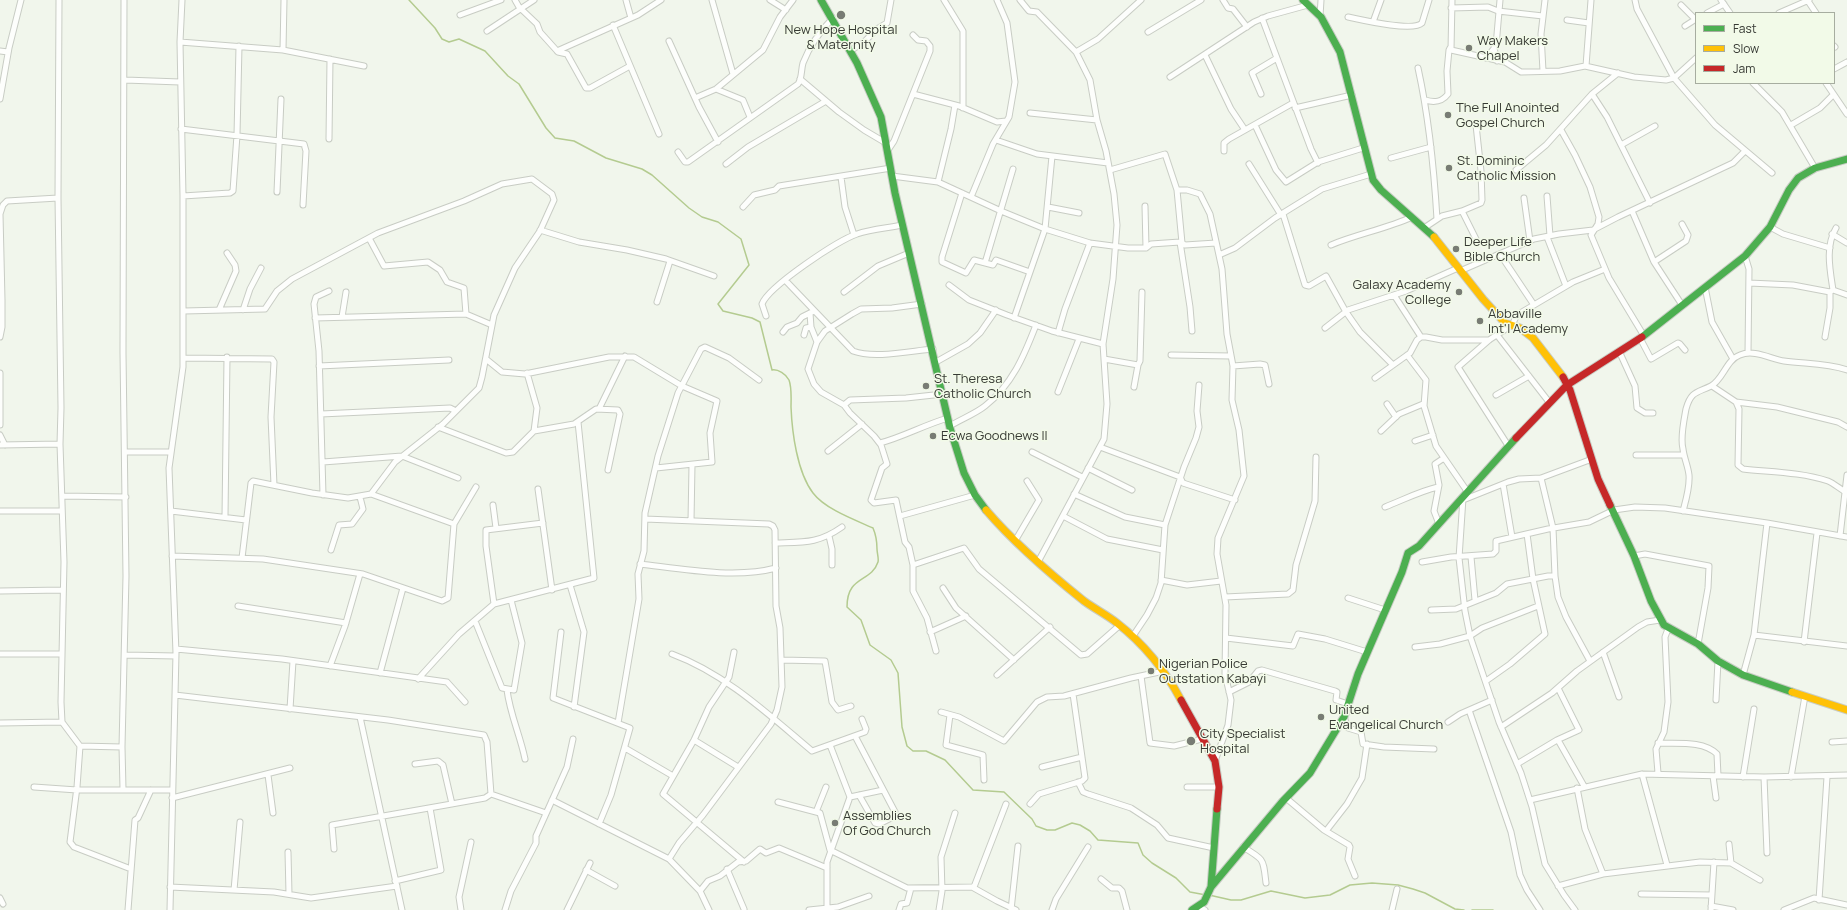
<!DOCTYPE html>
<html>
<head>
<meta charset="utf-8">
<style>
  body { margin:0 }
  #map { position:relative; width:1847px; height:910px; overflow:hidden; background:#f1f6ec; font-family:Manrope,sans-serif }
  canvas { display:block }
  .legend { position:absolute; left:1695px; top:12px; width:140px; height:72px; box-sizing:border-box; background:#f2fae8; border:1px solid #a7ada0; margin:0; padding:5px 7px; list-style:none; font-size:12px; color:#373a34 }
  .legend li { display:flex; align-items:center; gap:8px; height:20px }
  .legend b { width:20px; border:1px solid #a7ada0 }
</style>
</head>
<body>
<div id="map">
<canvas width="1847" height="910"></canvas>
<ul class="legend">
<li><b style="height:5px;background:#4caf50"></b>Fast</li>
<li><b style="height:5px;background:#ffc107"></b>Slow</li>
<li><b style="height:5px;background:#c62828"></b>Jam</li>
</ul>
</div>
<script>
const ctx = document.querySelector('canvas').getContext('2d');
ctx.lineJoin = 'round';
function stroke(path, color, width, dash) { ctx.strokeStyle = color; ctx.lineWidth = width; ctx.lineCap = dash ? 'butt' : 'round'; ctx.setLineDash(dash || []); ctx.stroke(path); }
function label(font, color, halo, rows, align = 'center') {
  ctx.font = font + ' Manrope,sans-serif'; ctx.lineWidth = 3; ctx.setLineDash([]); ctx.textBaseline = 'middle'; ctx.strokeStyle = halo; ctx.fillStyle = color; for (const [text, x, y, turn = 0] of rows) {
    ctx.save(); ctx.translate(x, y); ctx.rotate((+turn || 0) * Math.PI / 180); ctx.textAlign = isNaN(turn) ? turn : align; if (halo) ctx.strokeText(text, 0, 0); ctx.fillText(text, 0, 0); ctx.restore();
  }
}
const stream = new Path2D(`
  M409,0L435,28L442,39L449,42L459,39L485,51L508,76L519,84L546,128L555,138L574,141L606,158L642,169L652,175L689,208L702,217L718,222L741,239L749,265L718,304L723,311L752,318L760,322L772,370C778,369 786,374 789,380C792,388 791,399 791,407C792,432 797,472 813,493C825,509 855,520 873,528C876,535 877,541 877,549C877,553 879,559 878,562C871,583 847,575 847,607L861,620L870,645L891,660L898,673L902,727L907,746L913,751H926L945,760L973,790L1004,792L1032,819L1036,826L1047,830H1055L1072,823L1080,825L1090,831L1098,840L1138,843L1143,855L1152,863L1176,878L1190,892L1206,895
  M1209,895L1231,900H1241L1271,891L1305,898L1330,895L1350,885L1372,883L1398,885L1413,889L1425,893L1455,909L1464,910
  M1472,910H1493`);
const street = new Path2D(`
  M59,0L58,198L61,408L60,444L64,562L61,702L62,722L80,746L122,747
  M515,0L519,7L537,24L540,32L558,52L567,54L586,88H590L630,66
  M626,0L631,18
  M712,0L733,74
  M770,0L786,10
  M944,0L963,31V108
  M1020,0L1029,11L1037,12L1076,52L1090,80L1097,120L1106,151L1114,194L1117,225L1113,279L1103,344L1107,404L1104,439L1038,562
  M1223,0L1228,8L1233,9L1247,27
  M1452,0L1451,50L1505,62L1521,72L1560,71L1585,66L1634,77L1666,80L1674,78L1696,58
  M1635,0L1637,9L1674,78L1715,125L1772,173
  M1721,0L1730,13
  M1808,1L1816,13
  M1681,5L1696,20
  M1451,8L1488,7L1498,11L1543,16
  M1707,13L1724,4
  M1779,13L1809,0
  M460,15L501,0
  M1320,16L1321,0
  M1348,17C1362,20 1413,32 1422,23L1429,0
  M1262,18L1311,149L1318,163
  M1567,20L1589,23
  M1373,22L1381,0
  M613,25L659,134
  M1685,26L1696,19
  M487,31L534,0
  M1148,32L1201,0
  M669,41L699,107L718,142
  M180,42L283,50L364,66
  M1834,46L1835,47
  M1494,48L1497,61
  M283,50L284,0
  M0,51L8,52
  M557,51L638,15L661,0
  M850,51L864,42L877,29L887,23L891,0
  M1076,52L1098,39L1141,0
  M1205,55L1231,109L1245,130
  M1486,58L1496,46L1500,0
  M1586,66L1591,0
  M1418,68C1429,118 1434,168 1437,219
  M1834,69L1847,62
  M1543,71L1541,34L1545,0
  M1170,77L1254,22L1268,16L1308,5
  M800,79L839,112L864,130L886,143
  M125,80L180,82
  M1753,83L1782,112L1815,168
  M1826,83L1847,114
  M716,89L743,100L750,117
  M913,94L959,106L997,122L1006,121
  M1261,94L1252,73L1277,58
  M1592,94L1607,117L1650,203
  M695,98L716,89L763,50L780,17L793,0
  M0,99L9,48L21,0
  M1425,100C1435,103 1442,102 1448,94L1447,71L1449,50L1450,48
  M1295,108L1352,95
  M1030,113L1097,120
  M1255,125L1276,170L1286,182L1318,162L1363,148
  M1791,125L1820,108L1833,95
  M181,129L304,144L306,151L303,205
  M1561,130L1575,155L1590,187L1599,217L1598,224L1591,235L1609,278L1644,336
  M329,139L330,59
  M996,140L1037,154L1108,163
  M1621,145L1655,126
  M888,150L894,141L930,51V46L926,41L918,40L913,35
  M1224,151V143L1229,139L1293,103
  M678,152L685,162H688L798,84C802,79 801,70 803,63C810,45 820,31 833,18
  M1391,158L1431,147
  M726,164L748,147L826,101
  M1249,164L1281,215
  M1110,170L1165,154L1177,190L1182,243
  M1516,170L1546,145L1592,94L1618,73
  M892,176L938,182L1001,211L1045,229L1090,243L1128,248H1146L1151,244L1180,242L1185,245L1216,243
  M841,177L845,207L854,235
  M938,182L951,129L955,105
  M1177,190H1187L1200,194L1210,214L1222,269L1227,334L1233,366L1232,400L1239,430L1244,476L1218,538L1217,554L1226,605L1225,674L1231,700L1228,725L1215,761
  M277,192L281,99
  M962,193L942,257V262L966,273L974,260L993,265L996,260L1030,272
  M183,196L230,193L233,191L237,135L239,46
  M1547,196L1550,236
  M971,197L993,144L1009,117L1015,82L1007,23L997,0
  M1524,198L1530,241
  M1145,206L1146,248
  M743,207L754,195L775,190L779,186L891,168
  M1048,207L1079,213
  M1462,211L1476,239
  M1632,211L1654,262L1682,305
  M1283,214L1305,285L1309,286L1326,276L1346,312L1360,332L1393,365
  M1770,227L1783,234L1830,248
  M1424,228L1442,216L1462,211L1481,203L1482,200L1481,171L1476,125
  M540,230L579,242L627,250L666,259L714,276
  M1832,234L1847,243
  M1547,237L1566,286
  M369,238L384,266L428,262L440,270L447,282L464,288L466,314
  M1180,242L1190,307L1192,331
  M1331,245C1357,234 1386,229 1412,217
  M1500,254L1534,305
  M1219,255L1235,248L1275,218L1322,189L1371,174
  M1745,256L1749,269L1748,353
  M1654,262L1686,241L1688,235L1682,224
  M985,263L1013,169
  M1460,271L1534,239L1559,234L1593,230L1618,217L1733,163L1745,151
  M785,280L853,351C874,359 910,351 933,349
  M1749,283L1793,285L1830,292L1833,290L1847,295
  M949,285L969,300L1007,315L1052,331L1103,344
  M1705,287L1712,322L1733,359
  M1833,290C1830,270 1825,246 1836,228
  M844,292L878,266L909,253
  M1394,295L1421,337
  M657,302L670,261
  M922,304L892,308L861,309L852,314L825,331L817,342L808,369L814,384L821,392L844,405L850,413L874,436L881,445L887,464L882,468L871,500L874,503L896,500L905,542L909,547L913,565V591L927,618L936,651
  M219,310L236,271L235,265L227,253
  M243,310L250,289L261,268
  M184,311L265,309L277,291L292,279L378,233L464,201L502,184L532,179L552,194L554,200L540,231L515,268L494,315L482,377L479,388L443,424L395,462L371,494
  M810,313L811,327L817,342
  M766,316L762,304C768,287 838,240 857,234C871,229 888,228 902,225
  M342,317L346,292
  M315,318L466,314L492,325
  M1014,318L1045,229L1052,156
  M1325,328L1348,310L1406,291L1458,268
  M783,332L787,327L797,323L802,317L814,311
  M1058,333L1065,309L1090,243
  M804,335L806,328L811,327
  M1497,335L1549,402
  M0,337L2,327V300L0,214L3,205L7,201L58,198
  M1825,337L1830,308V292
  M1640,338L1651,359L1678,343L1680,344L1685,350
  M1619,351L1635,386L1637,408L1645,413H1653
  M1171,355L1231,356
  M1407,355L1426,380L1424,406L1436,446L1467,491
  M183,358L272,359L274,362L271,417L274,485
  M486,359L502,372L525,374L609,357H634L682,386L717,401L710,433L712,462L656,468
  M1104,359L1138,365L1140,361L1142,292
  M936,362L968,344L980,333L996,310
  M319,366L449,360
  M1233,366L1260,364L1265,365L1269,384
  M0,373V425
  M527,373L537,408L534,431
  M1375,378L1410,353L1417,340L1421,337H1426L1442,340H1489
  M1712,386L1736,402L1777,407L1838,422L1847,427
  M1134,387L1138,365
  M1058,392L1079,339
  M1496,395L1529,376
  M1736,402L1739,409L1738,465L1743,469C1770,472 1801,472 1828,481C1833,483 1839,488 1844,491
  M1387,404L1396,417
  M844,405L850,400L906,398L943,394
  M599,409L625,356
  M321,414L450,408L456,411
  M950,426C961,419 975,414 985,406C1012,385 1024,356 1036,325
  M438,427L506,453L513,452L534,431L574,424L596,409L618,410L620,414L608,470
  M1381,431L1399,414L1423,404
  M0,435L5,445
  M1415,441L1433,435
  M880,443C903,437 924,425 948,418
  M0,445L60,444
  M1100,447L1180,477L1183,483L1235,500
  M1509,447L1458,367L1489,340L1512,325L1517,315L1573,282L1605,269
  M828,451L862,424
  M125,452H171
  M1032,452L1082,477
  M1636,455H1684
  M323,462L402,456L458,478
  M1088,468L1132,490
  M1541,478L1553,528L1555,576L1558,597L1566,617L1590,661
  M1503,484L1512,537
  M538,489L552,590
  M1074,494L1125,517L1165,525
  M323,495L319,351L314,304L316,297L329,291
  M62,496L126,497
  M1463,498L1459,558L1465,611L1470,636L1499,722L1521,773L1532,807L1545,864L1564,895L1575,910
  M1463,500L1508,482L1519,479L1541,478L1592,459
  M493,505L496,528
  M1385,507C1403,500 1420,491 1438,487
  M0,511H62
  M171,511L246,520
  M1683,511C1686,500 1690,487 1689,475C1688,466 1684,458 1683,449C1680,438 1684,420 1686,409C1691,391 1697,393 1711,386C1723,380 1726,360 1740,355C1754,349 1771,359 1784,361C1805,364 1826,363 1847,370
  M900,516L975,495
  M1063,516L1107,539L1163,550
  M225,517L227,357
  M645,519L769,524L773,526L775,530L776,606L780,628L782,687L777,710L771,724L703,815L679,843L669,859
  M691,521L692,465
  M1439,524L1434,511L1439,485L1435,464L1444,458
  M829,536L832,549V565
  M1840,536L1847,475
  M1015,541L1039,500L1027,481
  M775,543C803,542 818,544 842,527
  M331,550L339,525L352,524L363,509L360,497
  M172,556L263,559L363,574L442,601L448,598L454,524L476,487
  M1634,556L1645,554L1709,566L1708,588L1698,644
  M1471,557L1475,600
  M242,558L251,483L253,481L312,493L348,498L371,494L454,524
  M1422,562L1451,557L1493,554L1496,551V541L1548,529L1589,522L1614,510L1635,507L1665,508L1767,523L1847,537
  M640,564C682,569 735,579 776,568
  M913,565L964,548L979,569L1081,655L1087,654L1120,625
  M1161,580L1187,585L1221,581
  M570,585L584,632L574,707
  M943,588L956,608L1014,660
  M0,591L63,590
  M1225,597L1288,594L1293,590L1296,565L1315,501L1316,457
  M1348,598L1385,610
  M494,604L486,546V530L543,523
  M238,606L346,623
  M1431,610L1456,609L1496,593L1507,584L1548,576H1555
  M475,621L502,688L514,690L522,643L511,600
  M561,632L553,698L630,728L611,795L599,824
  M930,632L966,616
  M1754,635L1847,646
  M1133,636L1147,615L1156,598L1161,583L1165,525L1184,467L1196,438L1199,427L1197,411L1199,385
  M1226,638L1293,646L1298,634L1325,639L1367,652
  M1804,642L1817,533
  M1415,647L1440,644L1470,636L1482,628L1538,606
  M176,649L282,659L447,682L465,702
  M734,652L729,677L709,707L694,740L663,794L744,862
  M1603,652L1619,697
  M0,654H61
  M672,654C726,674 769,715 812,751L865,732L866,729L862,719
  M125,655L176,656
  M782,660L825,661L832,702L838,710L851,706
  M330,666L345,626L360,574
  M380,673L403,588
  M997,675L1050,627
  M1743,675L1754,635L1767,523
  M1141,676L1150,743L1174,746L1202,739
  M418,679L459,634L494,604L594,578L578,422
  M1486,681L1510,664L1545,634L1533,579L1527,534
  M507,690C510,714 520,735 525,759
  M1229,692L1249,682L1258,671L1262,670L1335,691L1337,692L1336,700L1348,704
  M175,695L388,720L484,735L487,742L491,794
  M1716,700L1718,661
  M290,709L293,661
  M1469,710L1511,832L1520,875L1527,890L1540,910
  M941,712L959,717L1004,741L1037,702L1047,697L1064,696L1131,678L1164,671
  M950,715L946,745L983,755L984,780
  M360,717L402,910
  M1344,717L1348,728L1361,732L1363,744L1384,747L1434,749
  M1448,722L1460,714L1492,700
  M0,723L62,722
  M618,723L639,599L638,574L644,551L645,513L658,456L678,393L701,349L705,347L729,358L759,380
  M1501,727L1552,693L1577,671L1638,627L1647,622L1660,620
  M855,736L895,812V816L879,824L875,823L859,795
  M694,740L738,767
  M1558,740L1584,786
  M1832,742L1847,741
  M1658,743C1676,744 1703,740 1717,754L1718,776
  M80,746L77,787L70,842L74,847L131,869
  M625,748L673,776
  M415,764L438,761L443,765L452,804
  M1517,764L1557,740L1579,730L1558,688
  M1042,767L1082,757
  M1658,773L1656,749L1664,732L1668,702L1665,637L1668,629
  M1642,774L1667,865
  M268,775L273,813
  M1713,776L1716,798
  M1743,777L1754,709
  M1764,777L1767,853
  M1791,777L1805,696
  M1078,782L1083,792L1088,794L1131,808L1157,825L1168,838L1214,848
  M34,787L77,790H172
  M1187,787H1219
  M1577,788L1585,829L1603,874
  M123,789L122,747L126,576L123,353L124,0
  M850,797L883,790
  M172,798L290,768
  M1286,798L1324,830L1349,845L1350,847L1348,859L1355,876
  M552,800L669,859L700,891L709,910
  M1530,800L1642,774L1764,777L1847,775
  M778,802L820,813L830,850L907,888L972,887L997,901L1016,910
  M1030,804L1039,794L1082,781L1085,778L1073,694
  M816,812L826,787
  M1326,831L1347,804L1362,778L1367,744
  M1729,844L1731,863
  M1243,847C1265,860 1263,859 1266,883
  M334,849L332,825L446,805L485,798L491,794L546,813
  M288,852L289,894
  M727,869L744,909
  M586,870L615,886
  M1101,879L1112,888H1119L1122,891L1127,910
  M395,881L441,870L430,808
  M1558,886L1603,874L1700,862L1731,863L1760,880
  M170,887L274,892L311,898L397,886
  M974,887L1006,804
  M234,890L240,822
  M700,891L708,881L720,876L738,862L746,861L760,849L766,853L779,848L827,868
  M1641,894L1712,895
  M0,898L3,904
  M1819,900L1827,777
  M1198,906L1205,910
  M1711,906L1733,910
  M128,910L135,820L138,818L151,790
  M170,910L176,653L169,468L183,367V196L180,42L182,0
  M461,910L459,897L471,842
  M505,910L511,891L536,843V836L567,767L573,739
  M567,910L590,863
  M809,910L838,907L869,896
  M827,910V862L850,797L830,745
  M899,910L901,904L907,903L911,888
  M939,910L942,891L941,857L955,813
  M1011,910L1018,846
  M1052,910L1056,899L1088,847
  M1392,910L1397,889
  M1711,910L1714,862
  M1784,910L1814,898L1847,905`);
const fast = new Path2D(`
  M821,0L857,63L881,117L895,193L950,428L964,473L975,495L986,510
  M1303,0L1321,17L1340,52L1373,180L1381,190L1434,237
  M1642,337L1745,256L1770,227L1789,190L1798,178L1815,168L1847,159
  M1610,505L1634,556L1651,601L1664,625L1698,644L1718,661L1743,675L1792,692
  M1211,887L1283,801L1310,773L1344,717L1358,674L1402,572L1408,553L1419,546L1516,438
  M1192,910L1204,902L1211,887L1217,809`);
const slow = new Path2D(`
  M1434,237L1483,299L1505,323L1520,328L1533,338L1563,377
  M986,510C1015,544 1049,573 1084,601C1095,609 1107,615 1117,623C1144,644 1165,670 1181,700
  M1792,692L1847,710`);
const jam = new Path2D(`
  M1563,377L1570,390L1598,479L1610,505
  M1516,438L1567,385L1642,337
  M1181,700L1215,761L1219,787L1217,809`);
const markers = [
  [841,15,5,"#787c74"],
  [1469,48,4,"#787c74"],
  [1448,115,4,"#787c74"],
  [1449,168,4,"#787c74"],
  [1456,249,4,"#787c74"],
  [1459,292,4,"#787c74"],
  [1480,321,4,"#787c74"],
  [926,386,4,"#787c74"],
  [933,436,4,"#787c74"],
  [1151,671,4,"#787c74"],
  [1321,717,4,"#787c74"],
  [1191,741,5,"#787c74"],
  [835,823,4,"#787c74"]
];
const poiNames = [
  ["New Hope Hospital",841,30,"center"],
  ["& Maternity",841,45,"center"],
  ["Way Makers",1477,41],
  ["Chapel",1477,56],
  ["The Full Anointed",1456,108],
  ["Gospel Church",1456,123],
  ["St. Dominic",1457,161],
  ["Catholic Mission",1457,176],
  ["Deeper Life",1464,242],
  ["Bible Church",1464,257],
  ["Galaxy Academy",1451,285,"right"],
  ["College",1451,300,"right"],
  ["Abbaville",1488,314],
  ["Int'l Academy",1488,329],
  ["St. Theresa",934,379],
  ["Catholic Church",934,394],
  ["Ecwa Goodnews II",941,436],
  ["Nigerian Police",1159,664],
  ["Outstation Kabayi",1159,679],
  ["United",1329,710],
  ["Evangelical Church",1329,725],
  ["City Specialist",1200,734],
  ["Hospital",1200,749],
  ["Assemblies",843,816],
  ["Of God Church",843,831]
];
stroke(stream, '#b4cb90', 1.5);
stroke(street, '#c8ccc4', 7);
stroke(fast, '#c8ccc4', 9);
stroke(slow, '#c8ccc4', 9);
stroke(jam, '#c8ccc4', 9);
stroke(street, '#fdfefc', 5);
stroke(fast, '#4caf50', 7);
stroke(slow, '#ffc107', 7);
stroke(jam, '#c62828', 7);
for (const [x, y, r, color] of markers) { const dot = new Path2D(); dot.arc(x, y, r, 0, 2 * Math.PI); ctx.fillStyle = color; ctx.fill(dot); stroke(dot, '#f2fae8', 1.5); }
label('13px', '#373a34', '#f2fae8', poiNames, 'left');
</script>
</body>
</html>
